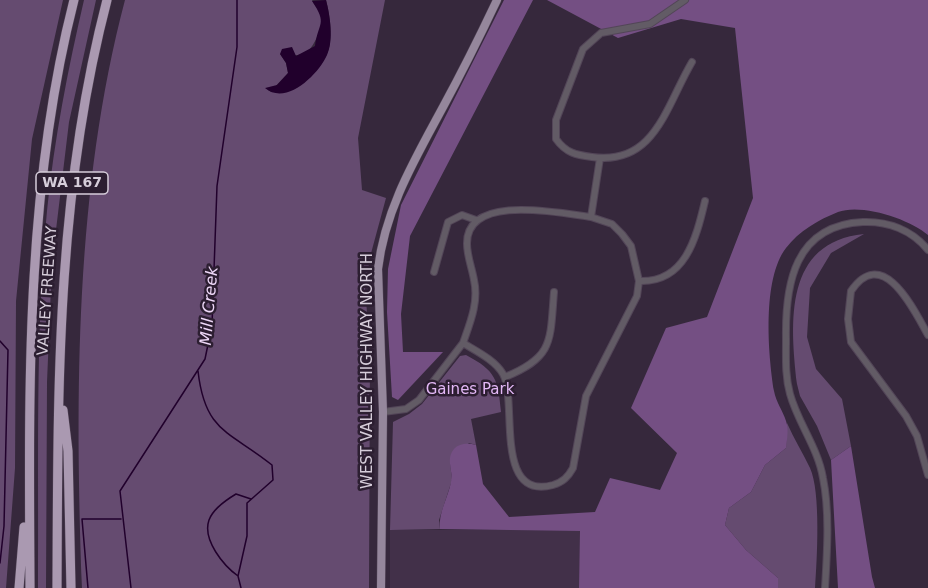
<!DOCTYPE html>
<html>
<head>
<meta charset="utf-8">
<style>
  body { margin:0 }
  canvas { display:block; background:#36283c }
</style>
</head>
<body>
<canvas width="928" height="588"></canvas>
<script>
const ctx = document.querySelector('canvas').getContext('2d');
ctx.lineJoin = 'round';
function paint(path, color) { ctx.fillStyle = color; ctx.fill(path, 'evenodd'); }
function stroke(path, color, width, dash) { ctx.strokeStyle = color; ctx.lineWidth = width; ctx.lineCap = dash ? 'butt' : 'round'; ctx.setLineDash(dash || []); ctx.stroke(path); }
function label(font, color, halo, rows, align = 'center') {
  ctx.font = font + ' "DejaVu Sans",sans-serif'; ctx.lineWidth = 5; ctx.setLineDash([]); ctx.textBaseline = 'middle'; ctx.strokeStyle = halo; ctx.fillStyle = color; for (const [text, x, y, turn = 0] of rows) {
    ctx.save(); ctx.translate(x, y); ctx.rotate((+turn || 0) * Math.PI / 180); ctx.textAlign = isNaN(turn) ? turn : align; if (halo) ctx.strokeText(text, 0, 0); ctx.fillText(text, 0, 0); ctx.restore();
  }
}
const built = new Path2D(`
  M390,530H581L579,588H390Z`);
const green = new Path2D(`
  M0,0H63L32,139L16,301L15,468L6,588H0Z
  M84,0H96L69,122L52,263L47,382L46,588H38C39,462 35,336 47,211C54,140 68,69 84,0Z
  M125,0H312C314,5 320,11 322,16C324,23 321,29 318,35C309,55 303,57 280,54L286,63L288,73L270,92C294,93 314,78 326,56C334,42 330,15 326,0H385L358,138L362,190L386,198L370,257L365,289L370,347L369,588H82C75,393 75,189 125,0Z
  M864,234L831,253L810,288L807,337L816,369L842,399L851,446L831,460L817,426L800,396L797,384C790,322 784,242 864,234Z
  M466,355C496,371 498,379 501,412L471,419L476,445L469,443L450,462L452,480L439,520L440,529L390,530L393,422L409,414L422,404L460,356Z
  M787,423C794,439 803,453 810,468C821,492 817,560 815,588H778V578L746,550L725,525L729,508L751,492L765,465L786,448Z`);
const forest = new Path2D(`
  M504,0H533L410,236L401,314L403,352H443L398,400L392,397L387,312L388,269L401,205Z
  M547,0H928V235C910,219 861,203 838,212C818,220 799,231 786,248C762,279 768,354 774,391C776,402 783,411 786,421C789,429 787,440 786,448L765,465L751,492L729,508L725,525L746,550L778,578V588H579L580,531L440,529C438,513 448,498 451,482C454,472 445,459 454,449C459,443 469,443 476,445L483,484L509,517L595,512L610,478L660,490L677,453L631,408L666,328L707,317L753,198L735,28L681,19L618,38Z
  M851,446L872,577L875,588H838L831,460Z`);
const water = new Path2D(`
  M326,0C330,15 334,40 327,55C318,75 286,106 265,88L277,85L288,73L286,63L280,54L282,49L292,47L296,56L315,46C318,22 328,25 312,1Z`);
const stream = new Path2D(`
  M0,341L8,350L4,526L0,563
  M198,371C205,433 230,431 272,465L273,480L247,503V536L238,576L241,588
  M238,576C224,566 202,540 209,520C213,509 226,500 236,494L251,499
  M88,588L82,519H121
  M131,588L120,491L205,359L212,325L217,186L237,47V0`);
const minor = new Path2D(`
  M685,0L650,24L601,33L583,49L556,120V139C566,153 576,155 592,157C655,166 666,106 692,62
  M591,217C560,213 466,193 467,244C467,256 472,268 474,280C479,302 470,323 463,343C476,351 495,360 503,374C518,400 493,501 553,485C563,482 568,477 573,468L586,396L637,296L639,281L631,246L622,234L612,224L591,217L600,158
  M434,272L448,222L462,215L476,220
  M639,281C685,283 696,239 705,201
  M928,335C914,310 883,244 851,291L848,319L851,342L906,416L917,436L928,475
  M505,377C554,357 550,341 554,292
  M383,412L406,409L419,400L463,343
  M825,588C827,553 830,513 823,478C818,448 798,423 790,394C785,376 786,358 786,339C785,285 794,225 863,222C888,221 912,230 928,250`);
const major = new Path2D(`
  M381,588L383,412L378,269C385,209 415,159 443,107C462,72 480,36 497,0`);
const highway = new Path2D(`
  M63,410L68,451L71,588
  M19,588L24,527
  M30,588C29,392 25,191 74,0
  M57,588C58,388 56,195 107,0`);
const shields = [
  [72,183,72]
];
const shieldNames = [
  ["WA 167",72,183]
];
const streetNames = [
  ["VALLEY FREEWAY",48,291,-86],
  ["WEST VALLEY HIGHWAY NORTH",368,371,-90]
];
const parkNames = [
  ["Gaines Park",470,390]
];
const waterNames = [
  ["Mill Creek",210,306,-85]
];
paint(built, '#423049');
paint(green, '#654b70');
paint(forest, '#744f83');
paint(water, '#21002c');
stroke(stream, '#21002c', 1.5);
stroke(minor, '#534658', 8);
stroke(major, '#534658', 9);
stroke(highway, '#534658', 10);
stroke(minor, '#625b65', 6);
stroke(major, '#95879c', 8);
stroke(highway, '#aa99b1', 9);
for (const [x, y, w] of shields) { const box = new Path2D(); box.roundRect(x - w / 2, y - 11, w, 22, 4.5); ctx.fillStyle = '#2c1e31'; ctx.fill(box); stroke(box, '#d6cdda', 1.5); }
label('bold 14px', '#d6cdda', null, shieldNames);
label('15px', '#d6cdda', '#2c1e31', streetNames);
label('15px', '#e3b8f6', '#2c1e31', parkNames);
label('italic 16px', '#efd9f9', '#2c1e31', waterNames);
</script>
</body>
</html>
